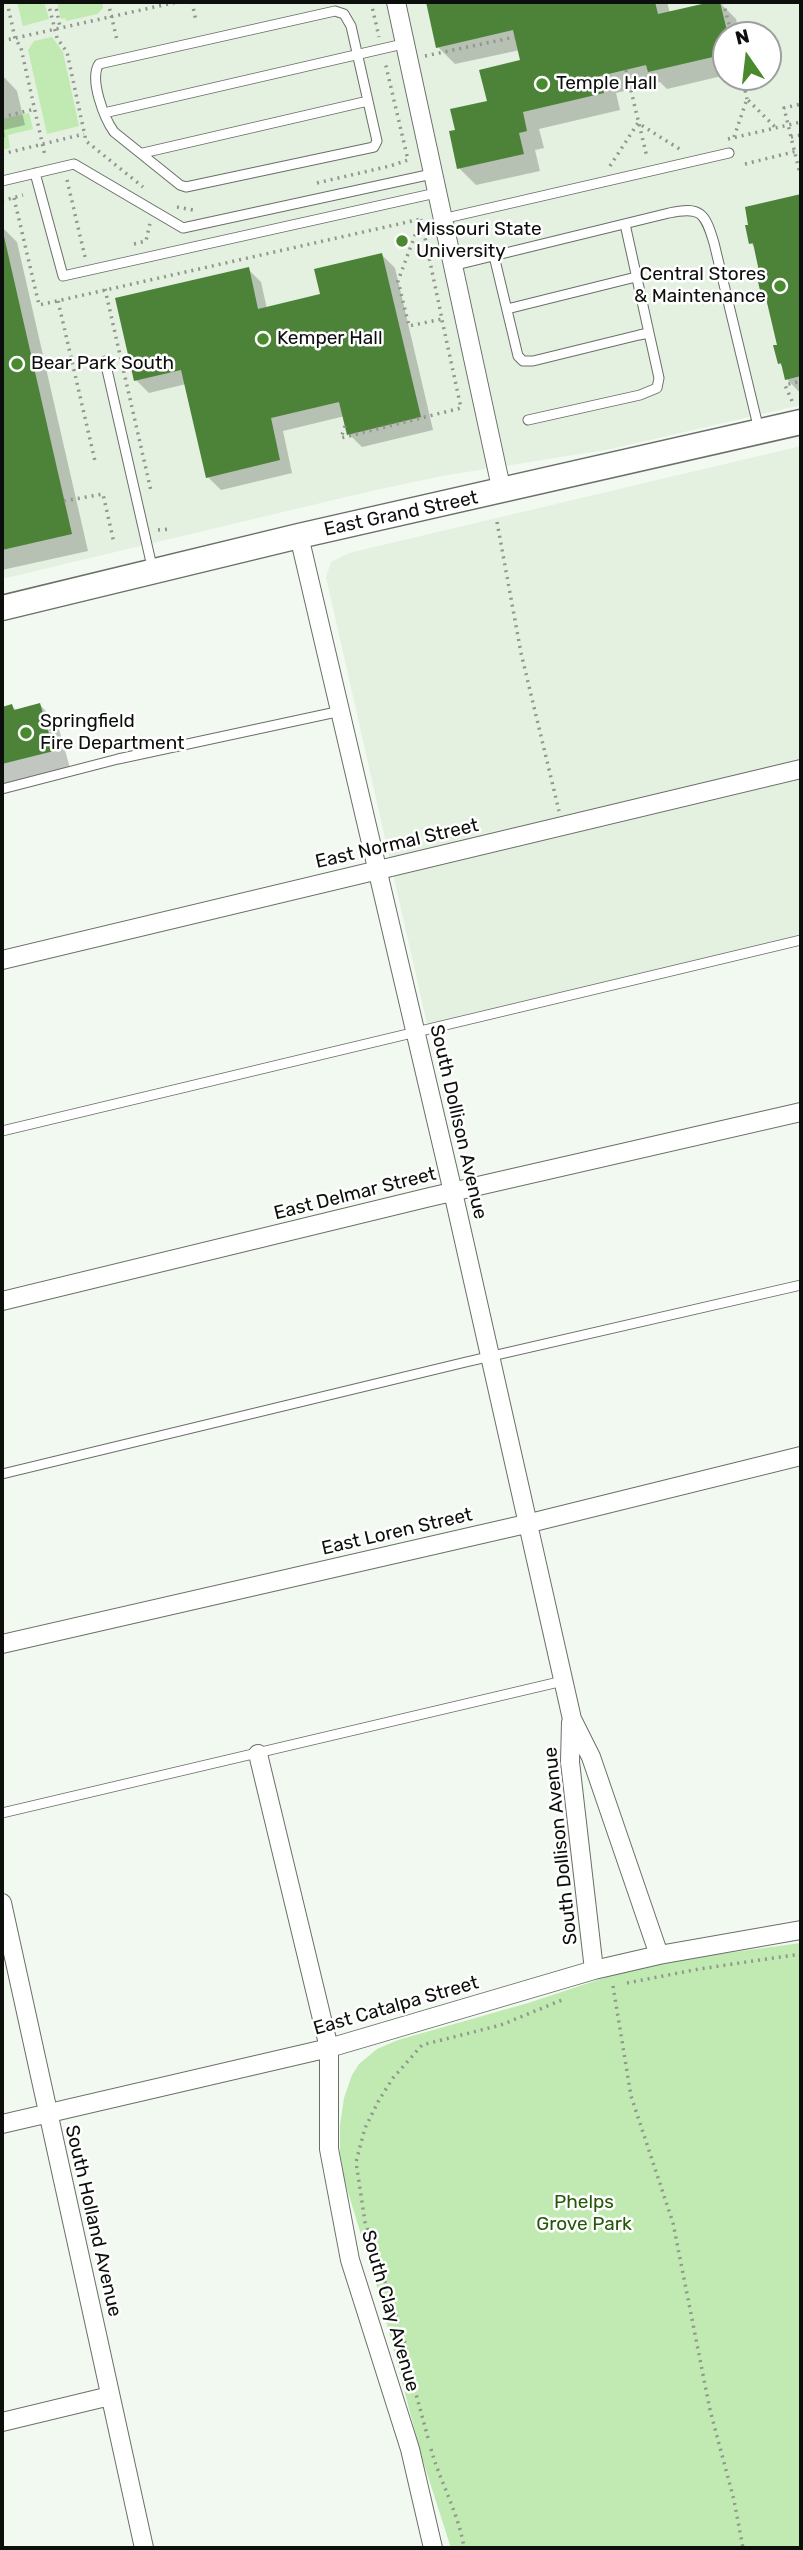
<!DOCTYPE html>
<html>
<head>
<meta charset="utf-8">
<style>
  body { margin:0 }
  #map { position:relative; width:803px; height:2550px; overflow:hidden; background:#f2f9f0; font-family:Rubik,sans-serif }
  canvas { display:block }
  .frame { position:absolute; inset:0; border:4px solid #0d0f0c; pointer-events:none }
  .north { position:absolute; left:712px; top:21px; width:70px; height:70px; box-sizing:border-box; background:#fff; border:2px solid #9e9f9e; border-radius:50%; rotate:346deg; font-size:19px; font-weight:700; line-height:28px; text-align:center; color:#0d0f0c }
  .north::after { content:''; display:block; margin:auto; width:24px; height:32px; background:#488a2d; clip-path:polygon(50% 0,100% 100%,50% 72%,0 100%) }
</style>
</head>
<body>
<div id="map">
<canvas width="803" height="2550"></canvas>
<div class="frame"></div>
<div class="north">N</div>
</div>
<script>
const ctx = document.querySelector('canvas').getContext('2d');
ctx.lineJoin = 'round';
function paint(path, color) { ctx.fillStyle = color; ctx.fill(path, 'evenodd'); }
function stroke(path, color, width, dash) { ctx.strokeStyle = color; ctx.lineWidth = width; ctx.lineCap = dash ? 'butt' : 'round'; ctx.setLineDash(dash || []); ctx.stroke(path); }
function label(font, color, halo, rows, align = 'center') {
  ctx.font = font + ' Rubik,sans-serif'; ctx.lineWidth = 5; ctx.setLineDash([]); ctx.textBaseline = 'middle'; ctx.strokeStyle = halo; ctx.fillStyle = color; for (const [text, x, y, turn = 0] of rows) {
    ctx.save(); ctx.translate(x, y); ctx.rotate((+turn || 0) * Math.PI / 180); ctx.textAlign = isNaN(turn) ? turn : align; if (halo) ctx.strokeText(text, 0, 0); ctx.fillText(text, 0, 0); ctx.restore();
  }
}
const built = new Path2D(`
  M2,2H801V405L611,449L442,476L371,491L2,579ZM726,35H768V77H726Z
  M801,446V935L427,1024L326,577L331,562L349,553Z`);
const green = new Path2D(`
  M17,2H44L49,19L23,26Z
  M57,2H102L103,8L97,14L66,21L65,18L61,19Z
  M52,37L63,52L79,126L47,134L28,50L34,41Z
  M29,113L33,129L8,135L10,148L2,150V119Z
  M801,1943V2548H451L422,2458L377,2287L344,2179L340,2153V2125L344,2098L352,2075L359,2064L377,2049L398,2040L528,2003L625,1971L689,1958Z`);
const shadow = new Path2D(`
  M427,2H667L670,13L719,2L736,19L740,35H726V75L667,89L660,82L616,93L620,110L539,129L544,148L535,150L540,171L476,185L459,168L457,131L489,102L522,62L520,50L455,64L438,47Z
  M2,75L17,91L25,125L4,130L5,137L2,138Z
  M801,196V394L787,379L784,368L779,363V346L768,299L763,294L762,277L755,248L751,243V226L747,208Z
  M2,227L17,242L88,551L2,570Z
  M382,255L395,268L433,430L362,447L349,434L345,416L283,431L292,473L221,490L208,477L186,384L149,393L136,380L248,269L261,282L267,309L322,296Z
  M40,705L57,722L70,768L2,785V709L12,706L17,711Z`);
const building = new Path2D(`
  M426,2H655L658,14L711,2H720L728,35L726,54L648,72L646,65L600,76L604,93L523,112L527,131L519,133L524,154L457,169L449,131L455,130L450,109L487,101L479,70L520,60L513,30L436,48Z
  M801,194V376L785,380L781,363L778,364L773,345H777L765,294L761,295L757,277L760,276L753,243L749,244L745,225H748L745,207Z
  M3,232L72,534L2,550V233Z
  M382,253L421,417L347,435L339,402L271,418L280,460L206,478L181,370L134,381L115,298L249,267L258,309L320,294L314,269Z
  M40,703L54,751L2,764V707L12,704L14,710Z`);
const path = new Path2D(`
  M7,2L15,38L21,48L45,156
  M48,2L57,38L67,52L86,141L143,187
  M55,2L60,27
  M108,2L117,40
  M192,2L196,21
  M371,2L379,37
  M723,2L732,35
  M2,41L177,2
  M425,56L515,37
  M626,70L647,157
  M742,77L747,99
  M2,117L35,109
  M734,137L747,99L776,128
  M791,137L801,135
  M728,139L801,122
  M2,154L84,134
  M745,164L801,150
  M610,166L638,123L681,150
  M799,170L784,108L801,104
  M67,180L85,257
  M317,183L390,166L408,160L385,62
  M14,198L39,305L421,219L398,281L409,326L442,319L421,219
  M2,201L23,195
  M177,207L193,210
  M134,244L146,241L150,223
  M105,289L151,491
  M58,301L95,461
  M792,401L785,385L801,381
  M345,426L341,438L461,408L442,320
  M64,501L103,494L114,543
  M497,522L521,653L559,811
  M158,530L170,529
  M627,1983L699,1969L801,1954
  M613,1986L631,2096L673,2223L710,2410L734,2500L743,2548
  M428,2438L410,2372L404,2339L365,2222L356,2162L365,2128L379,2100L393,2078L422,2045L501,2025L562,2000
  M431,2449C440,2482 459,2514 464,2548`);
const service = new Path2D(`
  M335,11L344,14L351,26L377,141L374,147L186,187L180,185L114,132C104,118 89,79 99,64Z
  M104,113L403,44
  M143,153L368,101
  M35,173L63,276L436,193
  M2,181L74,164L183,228L432,174
  M442,219L729,153
  M494,256L518,356L523,361H533L639,335L649,333L625,224
  M452,266L669,213C701,206 705,213 714,243L759,430
  M507,309L636,277
  M105,361L153,571
  M528,420L640,395L657,388L659,378L649,333
  M2,789L118,759L341,711
  M2,1131L801,940
  M2,1474L466,1362L801,1285
  M2,1813L563,1681`);
const minor = new Path2D(`
  M396,2L502,492
  M299,536L453,1192L572,1719L591,1757L659,1955
  M2,960L801,769
  M2,1301L430,1197L801,1112
  M2,1644L526,1524L801,1456
  M571,1722L570,1762L594,1970
  M258,1754L329,2048V2149L350,2260L410,2449L433,2548
  M2,1903L144,2548
  M2,2124L329,2048L594,1970L659,1955L801,1930
  M2,2422L110,2396`);
const secondary = new Path2D(`
  M2,608L299,536L801,422`);
const markers = [
  [542,84,7,"#488a2d"],
  [402,241,7,"#488a2d"],
  [780,286,7,"#488a2d"],
  [263,339,7,"#488a2d"],
  [17,364,7,"#488a2d"],
  [26,733,7,"#488a2d"]
];
const poiNames = [
  ["Temple Hall",556,84],
  ["Missouri State",416,230],
  ["University",416,252],
  ["Central Stores",766,275,"right"],
  ["& Maintenance",766,297,"right"],
  ["Kemper Hall",277,339],
  ["Bear Park South",31,364],
  ["Springfield",40,722],
  ["Fire Department",40,744]
];
const streetNames = [
  ["East Grand Street",401,514,-12],
  ["East Normal Street",397,844,-13],
  ["South Dollison Avenue",458,1122,77],
  ["East Delmar Street",355,1194,-14],
  ["East Loren Street",397,1532,-13],
  ["South Dollison Avenue",561,1846,-96],
  ["East Catalpa Street",396,2006,-16],
  ["South Holland Avenue",93,2221,77],
  ["South Clay Avenue",390,2311,74]
];
const parkNames = [
  ["Phelps",584,2203],
  ["Grove Park",584,2225]
];
paint(built, '#e4f0e0');
paint(green, '#c0eab1');
paint(shadow, '#0003');
paint(building, '#4c8338');
stroke(service, '#6a7068', 11);
stroke(minor, '#6a7068', 20);
stroke(secondary, '#6a7068', 27);
stroke(path, '#91968f', 3.5, [2, 5]);
stroke(service, '#fff', 9);
stroke(minor, '#fff', 18);
stroke(secondary, '#fff', 24);
for (const [x, y, r, color] of markers) { const dot = new Path2D(); dot.arc(x, y, r, 0, 2 * Math.PI); ctx.fillStyle = color; ctx.fill(dot); stroke(dot, '#fff', 2.5); }
label('19px', '#0d0f0c', '#fff', poiNames, 'left');
label('19px', '#0d0f0c', '#fff', streetNames);
label('19px', '#235806', '#fff', parkNames);
</script>
</body>
</html>
